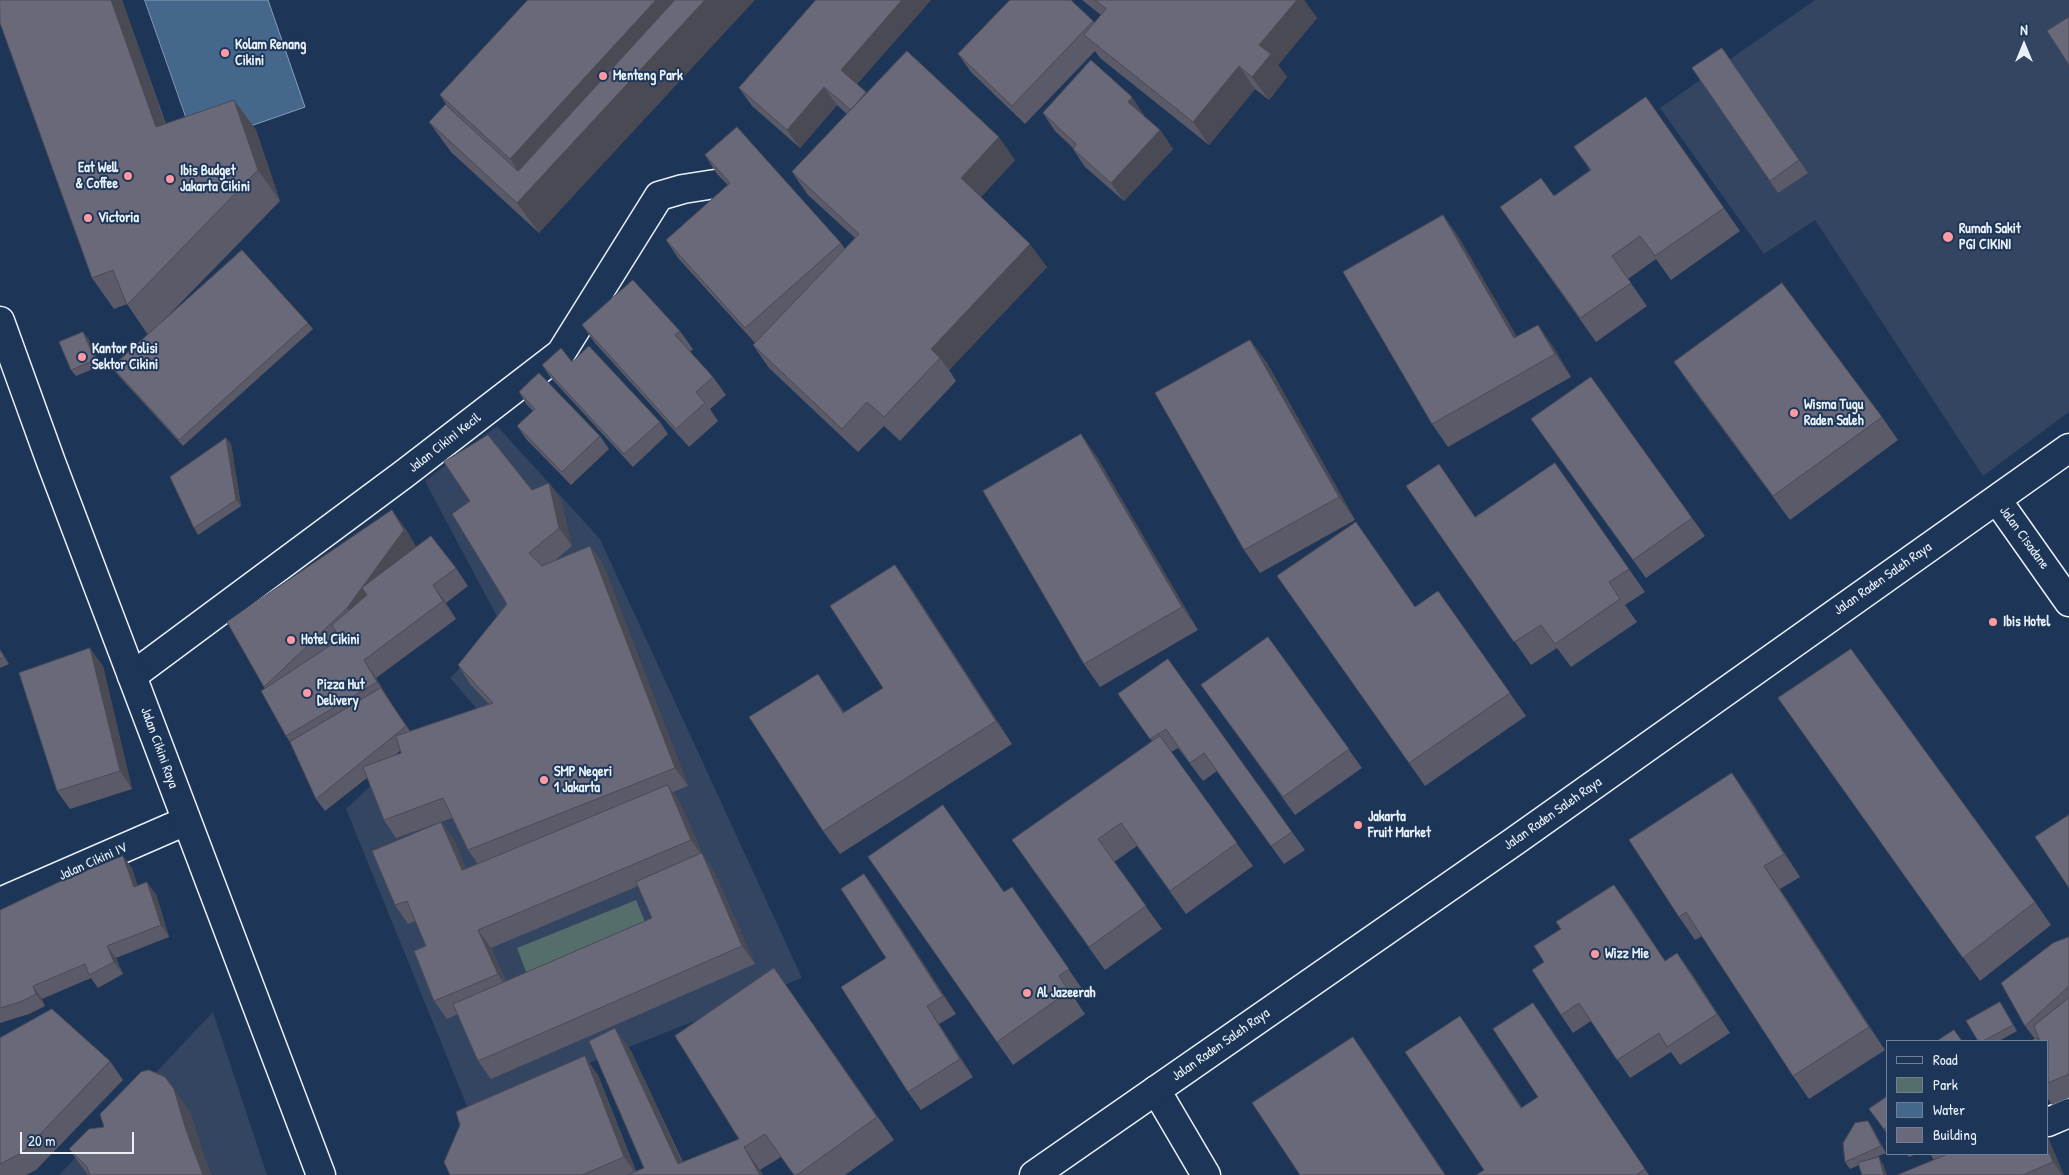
<!DOCTYPE html>
<html>
<head>
<meta charset="utf-8">
<style>
  body { margin:0 }
  #map { position:relative; width:2069px; height:1175px; overflow:hidden; background:#1d3557; font-family:"Patrick Hand",sans-serif }
  canvas { display:block }
  .legend { position:absolute; left:1886px; top:1040px; width:162px; height:115px; box-sizing:border-box; background:#1d3557; border:1px solid #6e8097; margin:0; padding:6px 9px; list-style:none; font-size:15px; color:#e8f1f8 }
  .legend li { display:flex; align-items:center; gap:10px; height:25px }
  .legend b { width:25px; border:1px solid #6e8097 }
  .north { position:absolute; left:1999px; top:20px; width:50px; height:50px; -webkit-text-stroke:4px #1d3557; paint-order:stroke; rotate:0deg; font-size:14px; font-weight:700; line-height:20px; text-align:center; color:#e8f1f8 }
  .north::after { content:''; display:block; margin:auto; width:18px; height:22px; background:#e8f1f8; clip-path:polygon(50% 0,100% 100%,50% 72%,0 100%) }
  .scale { position:absolute; left:20px; top:1132px; width:114px; height:22px; box-sizing:border-box; border:2px solid #e8f1f8; border-top:0; padding-left:6px; font-size:15px; line-height:18px; white-space:nowrap; color:#e8f1f8; -webkit-text-stroke:4px #1d3557; paint-order:stroke }
</style>
</head>
<body>
<div id="map">
<canvas width="2069" height="1175"></canvas>
<ul class="legend">
<li><b style="height:6px;background:#1d3557"></b>Road</li>
<li><b style="height:14px;background:#536e6b"></b>Park</li>
<li><b style="height:14px;background:#44678b"></b>Water</li>
<li><b style="height:14px;background:#6a697a"></b>Building</li>
</ul>
<div class="north">N</div>
<div class="scale">20 m</div>
</div>
<script>
const ctx = document.querySelector('canvas').getContext('2d');
ctx.lineJoin = 'round';
function paint(path, color) { ctx.fillStyle = color; ctx.fill(path, 'evenodd'); }
function stroke(path, color, width, dash) { ctx.strokeStyle = color; ctx.lineWidth = width; ctx.lineCap = dash ? 'butt' : 'round'; ctx.setLineDash(dash || []); ctx.stroke(path); }
function label(font, color, halo, rows, align = 'center') {
  ctx.font = font + ' "Patrick Hand",sans-serif'; ctx.lineWidth = 4; ctx.setLineDash([]); ctx.textBaseline = 'middle'; ctx.strokeStyle = halo; ctx.fillStyle = color; for (const [text, x, y, turn = 0] of rows) {
    ctx.save(); ctx.translate(x, y); ctx.rotate((+turn || 0) * Math.PI / 180); ctx.textAlign = isNaN(turn) ? turn : align; if (halo) ctx.strokeText(text, 0, 0); ctx.fillText(text, 0, 0); ctx.restore();
  }
}
const built = new Path2D(`
  M1815,0H2069V412L1983,476L1815,220L1764,254L1660,108Z
  M497,426L600,539L802,978L469,1111L346,809L406,752L483,716L450,678L502,626L425,481Z
  M213,1012L267,1175H59Z`);
const green = new Path2D(`
  M636,900L649,932L529,979L517,948Z`);
const water = new Path2D(`
  M145,0H268L305,107L196,145Z`);
const street = new Path2D(`
  M1997,500L2069,602
  M132,676L404,474L561,353L659,196L683,189L715,184
  M0,902L186,821
  M1156,1090L1206,1175
  M2048,1122L2069,1113`);
const secondary = new Path2D(`
  M0,321L51,462L321,1175
  M1034,1175L1512,843L2069,448`);
const wall = new Path2D(`
  M0,0H122L166,124L234,100L256,130L280,201L162,322L308,323L313,329L183,446L117,374L112,367L148,335L127,304L114,309L92,278Z
  M528,0L539,233L451,152L429,122L446,104L440,95Z
  M816,0H931L857,84L867,94L1015,160L981,197L1047,267L949,370L956,381L900,441L884,426L858,452L769,368L753,345L755,343L678,258L666,240L728,185L717,174L705,155L841,243L845,249L855,238L808,195L792,172L847,114L837,105L800,148L752,106L739,88Z
  M1082,0H1304L1317,18L1278,65L1287,77L1269,100L1255,89L1209,145L1100,58L1095,51L1025,124L971,72L958,54L1093,21L1095,23L1101,15Z
  M1722,48L1808,173L1778,193L1692,68Z
  M1646,97L1740,231L1671,280L1656,259L1628,279L1647,306L1596,342L1500,207L1554,196L1590,170L1574,147Z
  M1043,113L1144,115V116L1160,130L1173,149L1124,201L1085,167L1073,149V148L1055,131Z
  M1443,215L1459,238L1517,337L1554,348L1571,377L1448,447L1432,424Z
  M582,325L680,331L693,349L690,352L713,377L726,395L710,409L718,421L689,447L595,343Z
  M88,338L100,366L76,376L71,370Z
  M1250,340L1267,363L1355,520L1260,573L1244,550Z
  M572,362L660,422L668,434L633,467L551,378L542,365Z
  M1674,362L1882,417L1898,440L1790,520L1690,385Z
  M1591,377L1705,536L1646,578L1544,437Z
  M519,392L600,436L609,449L571,485L526,439L517,426L533,411L527,405Z
  M226,438L231,444L241,506L198,535L194,528Z
  M1097,457L1198,630L1100,687L1084,664Z
  M1555,463L1645,592L1625,605L1637,622L1571,667L1557,648L1531,665L1406,486L1475,517Z
  M549,483L561,501L572,546L554,561L590,546L603,564L688,786L673,792L680,803L703,855L714,872L755,964L491,1079L478,1061L458,1014L447,1019L434,1001L426,946L415,921L408,924L395,905L441,822L454,840L466,869L478,864L468,850L452,818L396,838L384,820L367,778L325,811L316,799L290,742L286,736L265,689L227,622L405,528L416,547L456,568L468,586L446,603L456,619L376,678L389,700L410,731L489,704L470,684L458,665L507,604L470,501L532,490ZM400,751L401,753L394,756ZM638,886L652,918L506,982L491,948Z
  M895,565L911,588L1012,744L840,854L823,831L834,697L844,712L883,688Z
  M1438,591L1526,716L1425,786L1294,599L1416,607Z
  M1268,637L1362,768L1295,815L1201,685Z
  M0,649L9,664L0,668Z
  M1168,659L1305,850L1284,864L1217,771L1203,781L1178,748L1171,752L1253,866L1186,914L1137,846L1114,862L1162,929L1105,970L1028,863L1152,741L1118,694Z
  M103,666L132,789L70,809L57,791Z
  M1778,698L2035,902L2051,925L1980,981Z
  M1748,796L1800,877L1780,889L1885,1050L1809,1099L1793,1076L1702,936L1695,940L1679,917Z
  M868,857L1004,892L1012,887L1085,993L1075,999L1085,1014L1013,1065Z
  M132,868L137,885L156,894L169,937L116,958L123,974L98,988L91,978L42,999L45,1006L29,1014L0,1023V910Z
  M864,874L877,892L956,1014L939,1024L973,1077L921,1110L908,1092L886,958Z
  M1627,903L1665,961L1690,971L1730,1033L1680,1065L1671,1052L1630,1078L1591,1021L1573,1033L1561,1015L1544,962Z
  M2069,937V1098L2052,1105L2048,1099V1041H2031L2035,1039L2025,1026Z
  M774,968L894,1140L845,1175H794L781,1157L760,1170L763,1175H450L598,1075L636,1171L644,1168L631,1051L683,1162L739,1139Z
  M2004,1008L2017,1031L1999,1041H1978Z
  M1549,1026L1649,1175H1476L1484,1170L1476,1039L1522,1108L1538,1097Z
  M0,1038L110,1061L123,1080L36,1170L26,1175H0Z
  M1888,1096V1135L1869,1109Z
  M190,1112L203,1154L211,1175H88L69,1149L104,1127Z
  M1868,1121L1872,1127L1886,1153L1869,1160L1883,1164L1887,1175H1862L1859,1165L1850,1169L1845,1162Z
  M1907,1154H1916L1909,1157Z
  M1930,1154H2048L2064,1175H1897L1934,1160Z`);
const shadedWall = new Path2D(`
  M111,0H122L177,158L156,127Z
  M656,0H755L539,233L517,203L530,188L510,159Z
  M902,0H931L853,88L841,70Z
  M1297,0H1304L1317,18L1278,65L1287,77L1269,100L1252,77L1259,45Z
  M1239,66L1255,89L1209,145L1193,122Z
  M824,87L837,105L800,148L787,130Z
  M866,92L878,110H851Z
  M1132,97L1144,115L1141,120L1128,102Z
  M234,100L256,130L280,201L258,170Z
  M1160,130L1173,149L1124,201L1111,183Z
  M999,137L1015,160L977,201L961,178Z
  M1443,215L1459,238L1531,361L1514,338Z
  M1030,244L1047,267L949,370L940,358L931,349Z
  M1538,325L1554,348L1571,377L1555,354Z
  M83,332L88,338L100,366L95,360Z
  M1250,340L1267,363L1355,520L1339,497Z
  M1081,434L1097,457L1198,630L1182,607Z
  M226,438L231,444L241,506L236,500Z
  M549,483L561,501L572,546L559,528Z
  M392,510L405,528L417,548L362,588L374,606L359,626L347,608Z
  M590,546L603,564L688,786L675,768Z
  M895,565L911,588L1012,744L996,721Z
  M433,585L446,603L456,619L443,601Z
  M90,648L103,666L132,789L120,771Z
  M364,660L376,678L389,700L415,739L377,682Z
  M818,674L834,697L859,736L843,713Z
  M1732,773L1748,796L1800,877L1784,854Z
  M668,785L680,803L703,855L714,872L755,964L742,946L703,857L691,840Z
  M441,822L454,840L475,889L462,870Z
  M123,856L132,868L142,899L134,887Z
  M1764,866L1780,889L1885,1050L1869,1027Z
  M864,874L877,892L956,1014L943,996Z
  M147,882L156,894L169,937L161,925Z
  M1614,885L1627,903L1677,979L1665,961Z
  M478,930L491,948L510,993L498,974Z
  M107,946L116,958L123,974L114,962Z
  M1677,953L1690,971L1730,1033L1717,1014Z
  M33,986L42,999L45,1006L36,994Z
  M2000,1002L2004,1008L2017,1031L2013,1025Z
  M1533,1003L1549,1026L1649,1175L1645,1169Z
  M927,1006L939,1024L973,1077L960,1059Z
  M1460,1016L1476,1039L1538,1131L1521,1108Z
  M615,1028L631,1051L688,1175L678,1164Z
  M1353,1037L1369,1060L1446,1175H1445Z
  M585,1056L598,1075L637,1175L624,1157Z
  M174,1089L190,1112L203,1154L211,1175H203L186,1130Z
  M1868,1121L1872,1127L1886,1153L1881,1146Z
  M2048,1137L2064,1175H2062L2053,1162L2048,1149Z
  M744,1147L760,1170L763,1175H760Z
  M1879,1157L1883,1164L1887,1175H1884Z`);
const building = new Path2D(`
  M0,0H111L156,127L234,100L258,170L127,305L113,270L92,278L0,23Z
  M528,0H656L510,159L440,95Z
  M675,0H705L517,203L429,122L446,104L448,107L518,171Z
  M816,0H902L841,70L866,92L851,110L824,87L787,130L739,88Z
  M1010,0H1071L1093,21L1012,106L958,54Z
  M1095,0H1297L1259,45L1271,54L1252,77L1239,66L1193,122L1084,35L1106,9Z
  M2069,17V65L2047,31Z
  M1722,48L1799,160L1770,181L1692,68Z
  M907,51L999,137L961,178L1030,244L931,349L940,358L884,417L867,402L842,429L753,345L859,234L792,172Z
  M1091,60L1132,97L1128,102L1160,130L1111,183L1073,149L1076,144L1043,113Z
  M1646,97L1724,208L1655,256L1640,236L1612,256L1631,283L1580,318L1500,207L1541,178L1554,196L1591,170L1574,147Z
  M737,127L841,243L745,328L666,240L730,183L705,155Z
  M1443,215L1514,338L1538,325L1555,354L1432,424L1343,272Z
  M242,250L308,323L179,440L112,367Z
  M633,280L680,331L675,335L713,377L696,392L705,403L676,429L582,325Z
  M1782,283L1882,417L1773,496L1674,362Z
  M83,332L95,360L71,370L59,342Z
  M1250,340L1339,497L1244,550L1155,393Z
  M589,346L660,422L624,454L542,365L561,348L572,362Z
  M539,373L600,436L562,472L517,426L535,409L519,392Z
  M1591,377L1692,518L1633,560L1531,419Z
  M1081,434L1182,607L1084,664L983,491Z
  M488,435L532,490L549,483L559,528L529,553L542,566L590,546L675,768L468,850L443,798L384,820L363,767L401,753L396,736L493,703L458,665L507,604L452,514L470,501L444,462Z
  M226,438L236,500L194,528L170,477Z
  M1555,463L1629,569L1609,582L1620,599L1555,644L1541,625L1514,642L1406,486L1439,464L1475,517Z
  M392,510L404,530L347,608L264,687L227,622Z
  M1356,522L1415,607L1438,591L1510,693L1409,763L1277,576Z
  M431,536L456,568L433,585L443,601L364,660L377,682L286,736L261,691L340,639L332,625L367,595L362,588Z
  M895,565L996,721L823,831L749,717L818,674L843,713L883,688L830,606Z
  M1268,637L1349,749L1283,797L1201,685Z
  M90,648L120,771L57,791L19,673Z
  M1851,649L2035,902L1963,958L1778,698Z
  M0,650L4,657L0,659Z
  M1168,659L1292,832L1271,846L1204,753L1190,763L1166,729L1150,739L1118,694Z
  M381,688L406,726L316,799L290,742Z
  M1160,736L1237,843L1170,891L1121,823L1098,839L1146,906L1089,947L1012,840Z
  M1732,773L1784,854L1764,866L1869,1027L1793,1076L1686,912L1679,917L1629,840Z
  M668,785L691,840L478,930L498,974L434,1001L414,951L426,946L407,901L395,905L372,851L441,822L462,870Z
  M943,805L1004,892L1012,887L1069,969L1059,976L1069,991L997,1042L868,857Z
  M2069,815V888L2035,837Z
  M702,853L742,946L478,1061L453,1004L652,918L636,882Z
  M123,856L134,887L147,882L161,925L107,946L114,962L89,975L85,964L33,986L36,994L20,1002L0,1008V910L59,882Z
  M864,874L943,996L927,1006L960,1059L908,1092L841,987L886,958L841,889Z
  M1614,885L1665,961L1677,953L1717,1014L1667,1047L1659,1033L1617,1060L1579,1003L1561,1015L1532,970L1544,962L1534,946L1561,929L1556,922Z
  M2069,937V986L2025,1026L2001,983L2053,943Z
  M774,968L877,1117L797,1175H794L765,1134L744,1147L760,1175H627L644,1168L589,1041L615,1028L678,1164L739,1139L675,1036Z
  M2069,998V1074L2048,1083V1041H2040L2034,1026Z
  M2000,1002L2013,1025L1983,1041H1978L1966,1021Z
  M1533,1003L1645,1169L1636,1175H1476L1484,1170L1405,1052L1460,1016L1521,1108L1538,1097L1493,1029Z
  M52,1009L110,1061L23,1152L0,1164V1038Z
  M1954,1030L1962,1041H1937Z
  M1353,1037L1445,1175H1300L1252,1103Z
  M2037,1038L2038,1041H2031Z
  M585,1056L624,1157L582,1175H450L444,1162L460,1125L456,1112Z
  M149,1070L165,1077L174,1089L186,1130L203,1175H90L87,1167L69,1149L89,1129L104,1127L100,1114L141,1072Z
  M1888,1096V1126L1884,1129L1869,1109Z
  M1868,1121L1881,1146L1845,1162L1843,1143L1855,1123Z
  M2048,1149L2053,1162L2023,1175H1897L1948,1154H2048Z
  M1879,1157L1884,1175H1862L1858,1163Z`);
const markers = [
  [225,53,5,"#ff9aa2"],
  [603,76,5,"#ff9aa2"],
  [128,176,5,"#ff9aa2"],
  [170,179,5,"#ff9aa2"],
  [88,218,5,"#ff9aa2"],
  [1948,237,6,"#ff9aa2"],
  [82,357,5,"#ff9aa2"],
  [1794,413,5,"#ff9aa2"],
  [1993,622,5,"#ff9aa2"],
  [291,640,5,"#ff9aa2"],
  [307,693,5,"#ff9aa2"],
  [544,780,5,"#ff9aa2"],
  [1358,825,5,"#ff9aa2"],
  [1595,954,5,"#ff9aa2"],
  [1027,993,5,"#ff9aa2"]
];
const poiNames = [
  ["Kolam Renang",235,45],
  ["Cikini",235,61],
  ["Menteng Park",613,76],
  ["Eat Well",118,168,"right"],
  ["& Coffee",118,184,"right"],
  ["Ibis Budget",180,171],
  ["Jakarta Cikini",180,187],
  ["Victoria",98,218],
  ["Rumah Sakit",1959,229],
  ["PGI CIKINI",1959,245],
  ["Kantor Polisi",92,349],
  ["Sektor Cikini",92,365],
  ["Wisma Tugu",1804,405],
  ["Raden Saleh",1804,421],
  ["Ibis Hotel",2003,622],
  ["Hotel Cikini",301,640],
  ["Pizza Hut",317,685],
  ["Delivery",317,701],
  ["SMP Negeri",554,772],
  ["1 Jakarta",554,788],
  ["Jakarta",1368,817],
  ["Fruit Market",1368,833],
  ["Wizz Mie",1605,954],
  ["Al Jazeerah",1037,993]
];
const streetNames = [
  ["Jalan Cikini Kecil",445,443,-38],
  ["Jalan Cisadane",2024,538,54],
  ["Jalan Raden Saleh Raya",1883,579,-35],
  ["Jalan Cikini Raya",159,748,70],
  ["Jalan Raden Saleh Raya",1553,814,-35],
  ["Jalan Cikini IV",93,862,-24],
  ["Jalan Raden Saleh Raya",1221,1045,-35]
];
paint(built, '#344562');
paint(green, '#536e6b');
paint(water, '#44678b');
stroke(water, '#869eb7', 1);
stroke(street, '#e8f1f8', 31);
stroke(secondary, '#e8f1f8', 31);
stroke(street, '#1d3557', 28);
stroke(secondary, '#1d3557', 28);
paint(wall, '#5b5a69');
paint(shadedWall, '#4a4a55');
paint(building, '#6a697a');
stroke(building, '#4a4a55', 1);
for (const [x, y, r, color] of markers) { const dot = new Path2D(); dot.arc(x, y, r, 0, 2 * Math.PI); ctx.fillStyle = color; ctx.fill(dot); stroke(dot, '#1d3557', 2); }
label('bold 14px', '#e8f1f8', '#1d3557', poiNames, 'left');
label('14px', '#e8f1f8', '#1d3557', streetNames);
</script>
</body>
</html>
